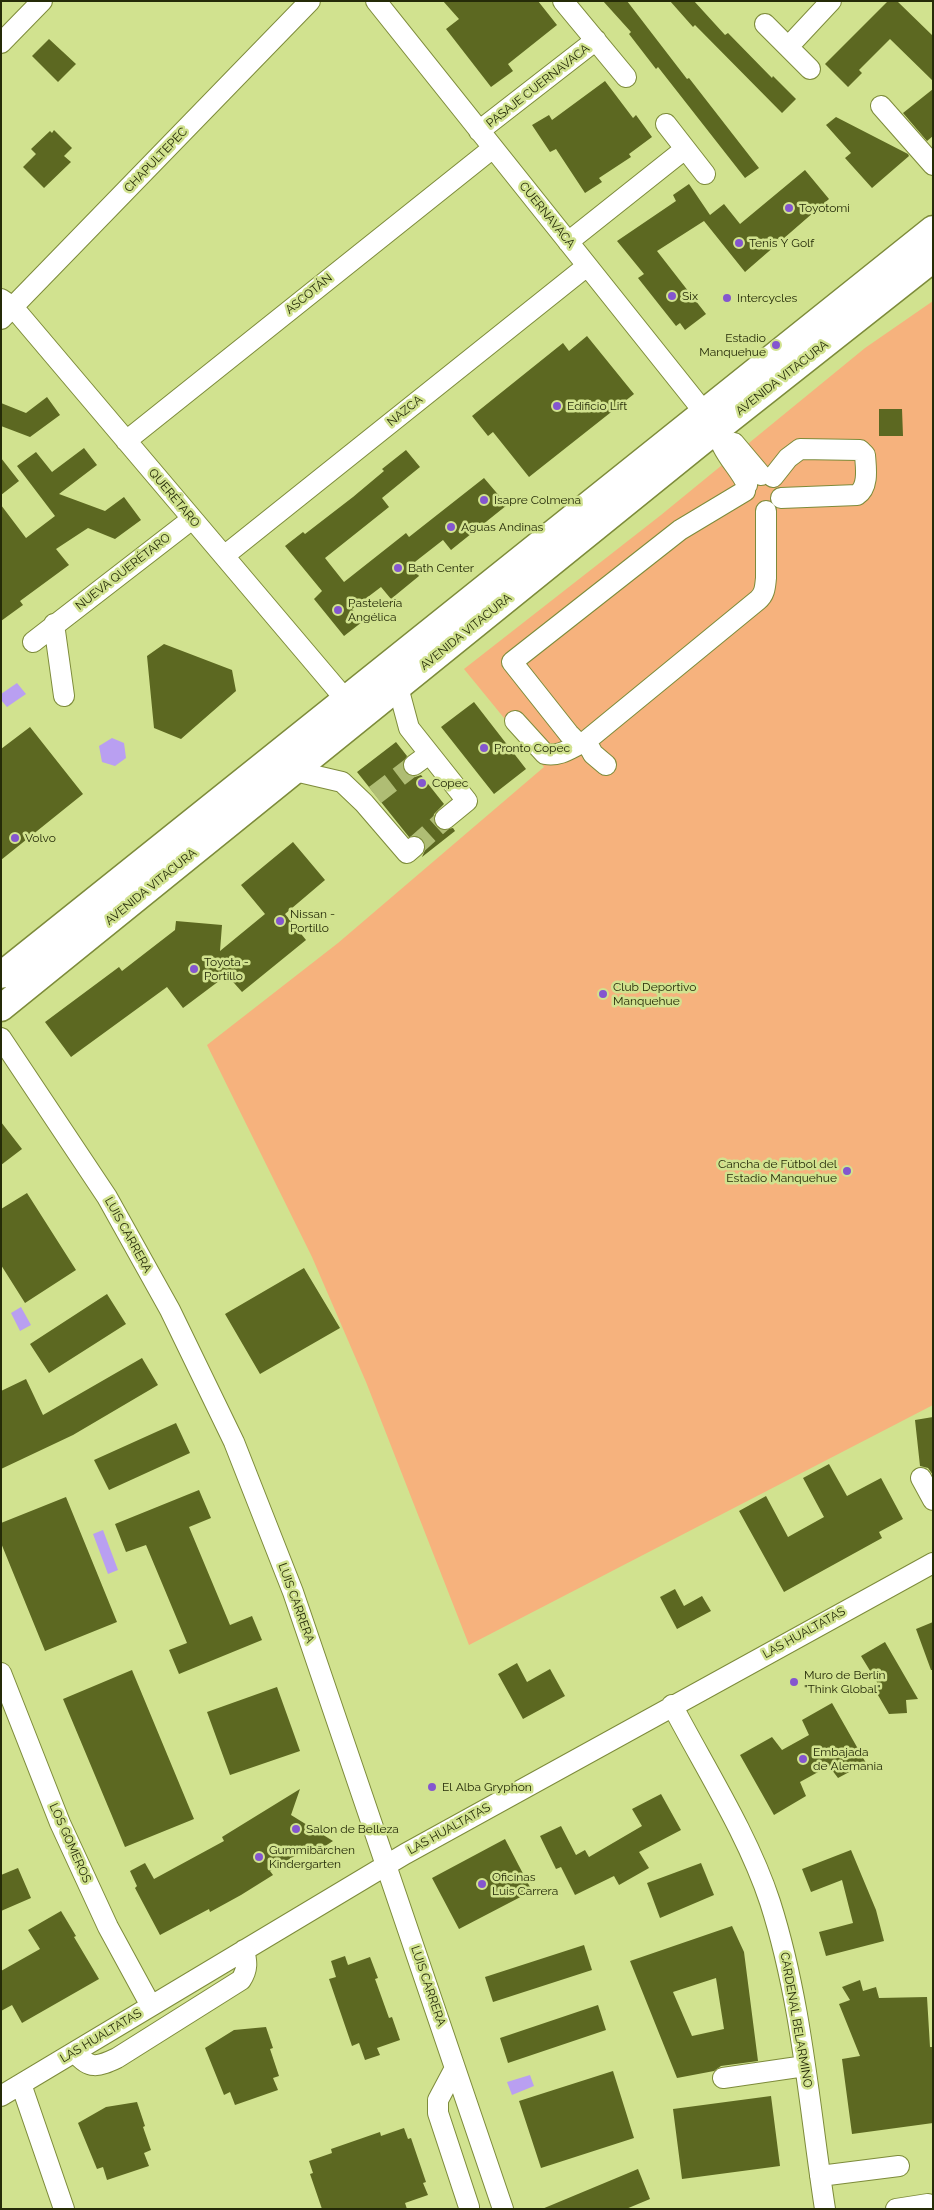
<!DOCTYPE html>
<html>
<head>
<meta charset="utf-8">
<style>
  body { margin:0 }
  #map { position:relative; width:934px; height:2210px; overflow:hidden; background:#d1e28f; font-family:Raleway,sans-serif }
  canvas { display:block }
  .frame { position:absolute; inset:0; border:2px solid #252b08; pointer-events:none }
</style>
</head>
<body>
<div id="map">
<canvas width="934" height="2210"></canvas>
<div class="frame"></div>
</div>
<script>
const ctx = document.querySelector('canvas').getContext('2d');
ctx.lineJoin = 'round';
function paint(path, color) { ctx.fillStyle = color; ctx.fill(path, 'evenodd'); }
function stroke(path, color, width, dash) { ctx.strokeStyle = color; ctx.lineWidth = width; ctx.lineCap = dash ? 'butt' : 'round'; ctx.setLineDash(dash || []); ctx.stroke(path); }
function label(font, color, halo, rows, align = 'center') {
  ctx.font = font + ' Raleway,sans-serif'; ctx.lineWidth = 5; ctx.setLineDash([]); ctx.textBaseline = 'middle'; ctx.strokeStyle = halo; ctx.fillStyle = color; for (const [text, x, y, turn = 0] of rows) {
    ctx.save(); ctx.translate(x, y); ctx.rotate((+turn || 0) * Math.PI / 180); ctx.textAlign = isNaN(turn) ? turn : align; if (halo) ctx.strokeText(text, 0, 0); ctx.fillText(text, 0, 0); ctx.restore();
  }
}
const green = new Path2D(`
  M933,301V1405L469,1645L366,1382L312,1257L207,1045L338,943L544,767L464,669L661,515L865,348Z`);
const water = new Path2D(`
  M17,683L26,694L7,707L1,700V694Z
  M112,738L124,743L126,758L115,766L102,762L99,746Z
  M21,1307L31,1325L20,1331L11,1313Z
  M103,1530L118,1570L108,1574L93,1534Z
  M530,2075L534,2086L512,2095L507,2082Z`);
const building = new Path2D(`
  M443,1H538L557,25L508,64L513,71L491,87L446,29L459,19Z
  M603,1H627L687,79L689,78L759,168L745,178L658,67L656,69L629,34L631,32Z
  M670,1H694L725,35L728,33L772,78L773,76L796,99L782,113L695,25L693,27Z
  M888,1H897L933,36V81L890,39L859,70L862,73L848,87L825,64Z
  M49,39L76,64L58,82L32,56Z
  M605,81L633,118L636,115L652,137L629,154L631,157L599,178L602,182L585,193L556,149L550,152L532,125L549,115L552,120Z
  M933,89V136L927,141L903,113Z
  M836,117L908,154L909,156L872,188L845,158L851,153L826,125Z
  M54,130L72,148L64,156L71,162L44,188L23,167L36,154L31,149L50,131L52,133Z
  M805,170L829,199L745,272L704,221L657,251L706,314L685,330L680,323L676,326L638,278L644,274L617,241L676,201L673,195L689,184L710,215L724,204L740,224Z
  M587,336L634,394L529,477L493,432L488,436L472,416L563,343L569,351Z
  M47,397L60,415L30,437L1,426V403L26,413Z
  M879,409H902L903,436H879Z
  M84,448L97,465L59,494L105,511L124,497L141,520L115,539L88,528L56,549L69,565L20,601L23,605L1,621V505L26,538L55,516L17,466L36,452L52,472Z
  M406,450L420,467L382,498L389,507L325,558L344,582L406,533L409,537L484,478L507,505L451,550L443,540L411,565L419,576L391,599L381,587L352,609L362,622L344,636L314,599L322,591L285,546L303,532L305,534L353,497L384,471L382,469Z
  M1,458L19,481L1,495Z
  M164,644L232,670L236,691L181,739L154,728L147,656Z
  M474,702L526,769L494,794L441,727Z
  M30,727L83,794L1,860V749Z
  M396,742L407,756L402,766L405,772L415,777L421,775L444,804L434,814L433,820L436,826L441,830L453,828L455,831L422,857L425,850L423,840L417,836L409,837L357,772Z
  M293,842L325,880L285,914L306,940L242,992L227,975L183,1008L167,987L71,1057L45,1022L119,967L122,971L175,930L176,921L222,925L220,951L265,914L241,885Z
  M1,1122L22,1149L1,1165Z
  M27,1193L76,1270L25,1303L1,1265V1209Z
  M304,1268L340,1328L260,1374L225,1314Z
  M107,1294L126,1324L49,1373L30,1344Z
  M142,1358L158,1385L73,1435L1,1469V1391L26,1379L43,1415Z
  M933,1417V1475L928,1468L920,1466L915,1420Z
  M176,1423L190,1453L109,1490L94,1460Z
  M829,1464L847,1496L881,1478L903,1519L879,1532L882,1538L784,1592L739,1511L766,1496L788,1537L824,1517L803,1478Z
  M199,1490L211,1518L189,1527L230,1625L252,1616L262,1640L179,1674L169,1650L187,1643L146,1545L126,1552L115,1524Z
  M66,1497L117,1622L45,1651L1,1543V1523Z
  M675,1589L684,1606L702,1596L711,1611L677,1629L660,1597Z
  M933,1622V1670H931L916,1629Z
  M885,1642L918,1699L906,1700L907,1713L889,1714L875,1690L880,1687L861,1656Z
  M517,1663L527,1682L550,1669L565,1696L523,1719L498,1674Z
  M132,1670L194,1819L125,1847L63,1699Z
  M277,1687L300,1751L230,1775L207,1712Z
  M832,1703L866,1763L838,1778L829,1766L800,1782L806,1796L774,1815L740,1755L772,1737L782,1750L809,1735L802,1720Z
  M300,1789L291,1815L333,1841L311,1855L303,1851L270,1871L273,1875L241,1895L210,1912L209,1909L160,1935L135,1888L137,1886L130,1871L145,1863L154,1879L224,1841L222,1837Z
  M661,1794L681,1830L639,1852L649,1868L619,1885L614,1876L575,1895L561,1867L556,1869L540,1836L561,1826L576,1855L585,1850L589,1857L642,1826L632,1809Z
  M505,1839L532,1891L459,1929L432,1878Z
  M851,1850L876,1910L884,1941L826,1956L819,1932L853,1923L842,1880L811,1892L802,1869Z
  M701,1863L714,1895L660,1918L647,1883Z
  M18,1868L31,1898L1,1911V1875Z
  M61,1911L76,1936L74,1937L99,1979L22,2023L12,2005L1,2011V1971L40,1949L28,1930Z
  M732,1926L744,1952L758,2061L721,2066L714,2071L677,2078L630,1961ZM716,1978L724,2029L692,2036L673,1992Z
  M584,1945L592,1970L493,2002L485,1977Z
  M345,1956L348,1965L370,1957L378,1978L375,1979L389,2018L392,2017L400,2040L377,2048L380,2055L365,2060L359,2043L352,2046L329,1979L336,1977L331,1961Z
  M860,1980L863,1991L876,1987L879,1998L927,1997L930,2047H933V2123L852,2134L842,2059L860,2056L839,2004L850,2000L842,1987Z
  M598,2005L606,2030L508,2063L500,2038Z
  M266,2027L273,2048L270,2049L279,2076L273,2078L278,2090L235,2105L230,2092L224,2095L205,2048L234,2030Z
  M613,2071L634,2138L541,2168L519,2101Z
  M771,2096L780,2166L682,2179L673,2109Z
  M137,2102L145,2126L143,2127L151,2150L144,2153L149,2166L107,2180L103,2167L97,2169L78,2123L106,2107Z
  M404,2128L408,2139L411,2138L426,2182L423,2183L428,2195L405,2203L407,2209H322L310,2174L313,2173L309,2161L332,2153L331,2149L380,2132L381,2136Z
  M638,2169L650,2199L626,2209H542Z`);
const minorTunnel = new Path2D(`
  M375,795L414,765
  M414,847L445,819`);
const minor = new Path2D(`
  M376,1L704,412C713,425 716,434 723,447C730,461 741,471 747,485
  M563,1L626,77
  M765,24L810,69
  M1,43L42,1
  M788,47L831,1
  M881,106L933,165
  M666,124L705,174
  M479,131L596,40
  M568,242L685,149
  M1,299L13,307L346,700
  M1,319L310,1
  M126,441L493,148
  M734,443L761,475
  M773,477L788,458L800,449L860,450L865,455C866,468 869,487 857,495L781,498
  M224,556L587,266
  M54,624L64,696
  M33,642L192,519
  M398,687L409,728L467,801L445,819
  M515,721L545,754C561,757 572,747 586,741L758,600C765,594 765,587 766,578V511
  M586,741L593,754L606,765
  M579,744L569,734L512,662L680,530L745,491
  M414,765L429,754
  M295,771L342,782L364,803L407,853L414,847
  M1,1038L107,1197L170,1310L234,1442L293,1592L503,2209
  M921,1478L933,1500
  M1,1673L60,1823L108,1927L151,2006
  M672,1705C705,1768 748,1835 770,1902C802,2002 809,2106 825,2209
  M75,2052C89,2070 98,2067 117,2058L241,1980C248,1969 247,1962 244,1950
  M455,2068L438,2100V2113L469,2207
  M723,2078L805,2066
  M21,2084L64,2209
  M1,2096L405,1854L933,1563
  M820,2176L899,2166
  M896,2209L928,2204`);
const major = new Path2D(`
  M1,975L933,229
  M1,1008L700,443L933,259`);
const markers = [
  [789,208,5,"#8456cf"],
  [739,243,5,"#8456cf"],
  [672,296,5,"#8456cf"],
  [727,298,5,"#8456cf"],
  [776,345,5,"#8456cf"],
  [557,406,5,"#8456cf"],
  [484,500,5,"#8456cf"],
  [451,527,5,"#8456cf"],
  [398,568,5,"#8456cf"],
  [338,610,5,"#8456cf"],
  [484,748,5,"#8456cf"],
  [422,783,5,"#8456cf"],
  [15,838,5,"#8456cf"],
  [280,921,5,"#8456cf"],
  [194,969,5,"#8456cf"],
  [603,994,5,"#8456cf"],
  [847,1171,5,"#8456cf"],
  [794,1682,5,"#8456cf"],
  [803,1759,5,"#8456cf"],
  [432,1787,5,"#8456cf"],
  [296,1829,5,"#8456cf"],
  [259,1857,5,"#8456cf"],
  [482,1884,5,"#8456cf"]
];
const streetNames = [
  ["PASAJE CUERNAVACA",538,86,-38],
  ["CHAPULTEPEC",156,160,-46],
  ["CUERNAVACA",547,215,51],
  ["ASCOTÁN",309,294,-39],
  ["AVENIDA VITACURA",782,378,-38],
  ["NAZCA",405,411,-39],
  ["QUERÉTARO",174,498,50],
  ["NUEVA QUERÉTARO",123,572,-38],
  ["AVENIDA VITACURA",466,632,-39],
  ["AVENIDA VITACURA",151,887,-39],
  ["LUIS CARRERA",128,1235,61],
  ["LUIS CARRERA",296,1603,70],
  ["LAS HUALTATAS",804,1633,-29],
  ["LAS HUALTATAS",449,1829,-29],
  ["LOS GOMEROS",70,1843,66],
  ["LUIS CARRERA",428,1986,71],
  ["CARDENAL BELARMINO",796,2020,80],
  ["LAS HUALTATAS",101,2036,-31]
];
const poiNames = [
  ["Toyotomi",799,208],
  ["Tenis Y Golf",749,243],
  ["Six",682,296],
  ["Intercycles",737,298],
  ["Estadio",766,338,"right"],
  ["Manquehue",766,352,"right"],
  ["Edificio Lift",567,406],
  ["Isapre Colmena",494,500],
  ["Aguas Andinas",461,527],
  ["Bath Center",408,568],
  ["Pastelería",348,603],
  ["Angélica",348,617],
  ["Pronto Copec",494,748],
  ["Copec",432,783],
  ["Volvo",25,838],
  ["Nissan -",290,914],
  ["Portillo",290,928],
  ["Toyota -",204,962],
  ["Portillo",204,976],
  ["Club Deportivo",613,987],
  ["Manquehue",613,1001],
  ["Cancha de Fútbol del",837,1164,"right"],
  ["Estadio Manquehue",837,1178,"right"],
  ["Muro de Berlín",804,1675],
  ["\"Think Global\"",804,1689],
  ["Embajada",813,1752],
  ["de Alemania",813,1766],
  ["El Alba Gryphon",442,1787],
  ["Salon de Belleza",306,1829],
  ["Gummibärchen",269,1850],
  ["Kindergarten",269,1864],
  ["Oficinas",492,1877],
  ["Luis Carrera",492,1891]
];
paint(green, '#f6b27d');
paint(water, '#b99ff1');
paint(building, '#5c6821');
stroke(minorTunnel, '#afbd74', 20, [20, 10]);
stroke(minor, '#7d8b3a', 22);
stroke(major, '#7d8b3a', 29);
stroke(minor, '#fff', 20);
stroke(major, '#fff', 26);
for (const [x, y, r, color] of markers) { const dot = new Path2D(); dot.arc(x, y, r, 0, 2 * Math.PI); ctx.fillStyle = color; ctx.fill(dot); stroke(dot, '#d1e28f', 2); }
label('12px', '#252b08', '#d1e28f', streetNames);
label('12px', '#252b08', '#d1e28f', poiNames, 'left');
</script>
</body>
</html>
